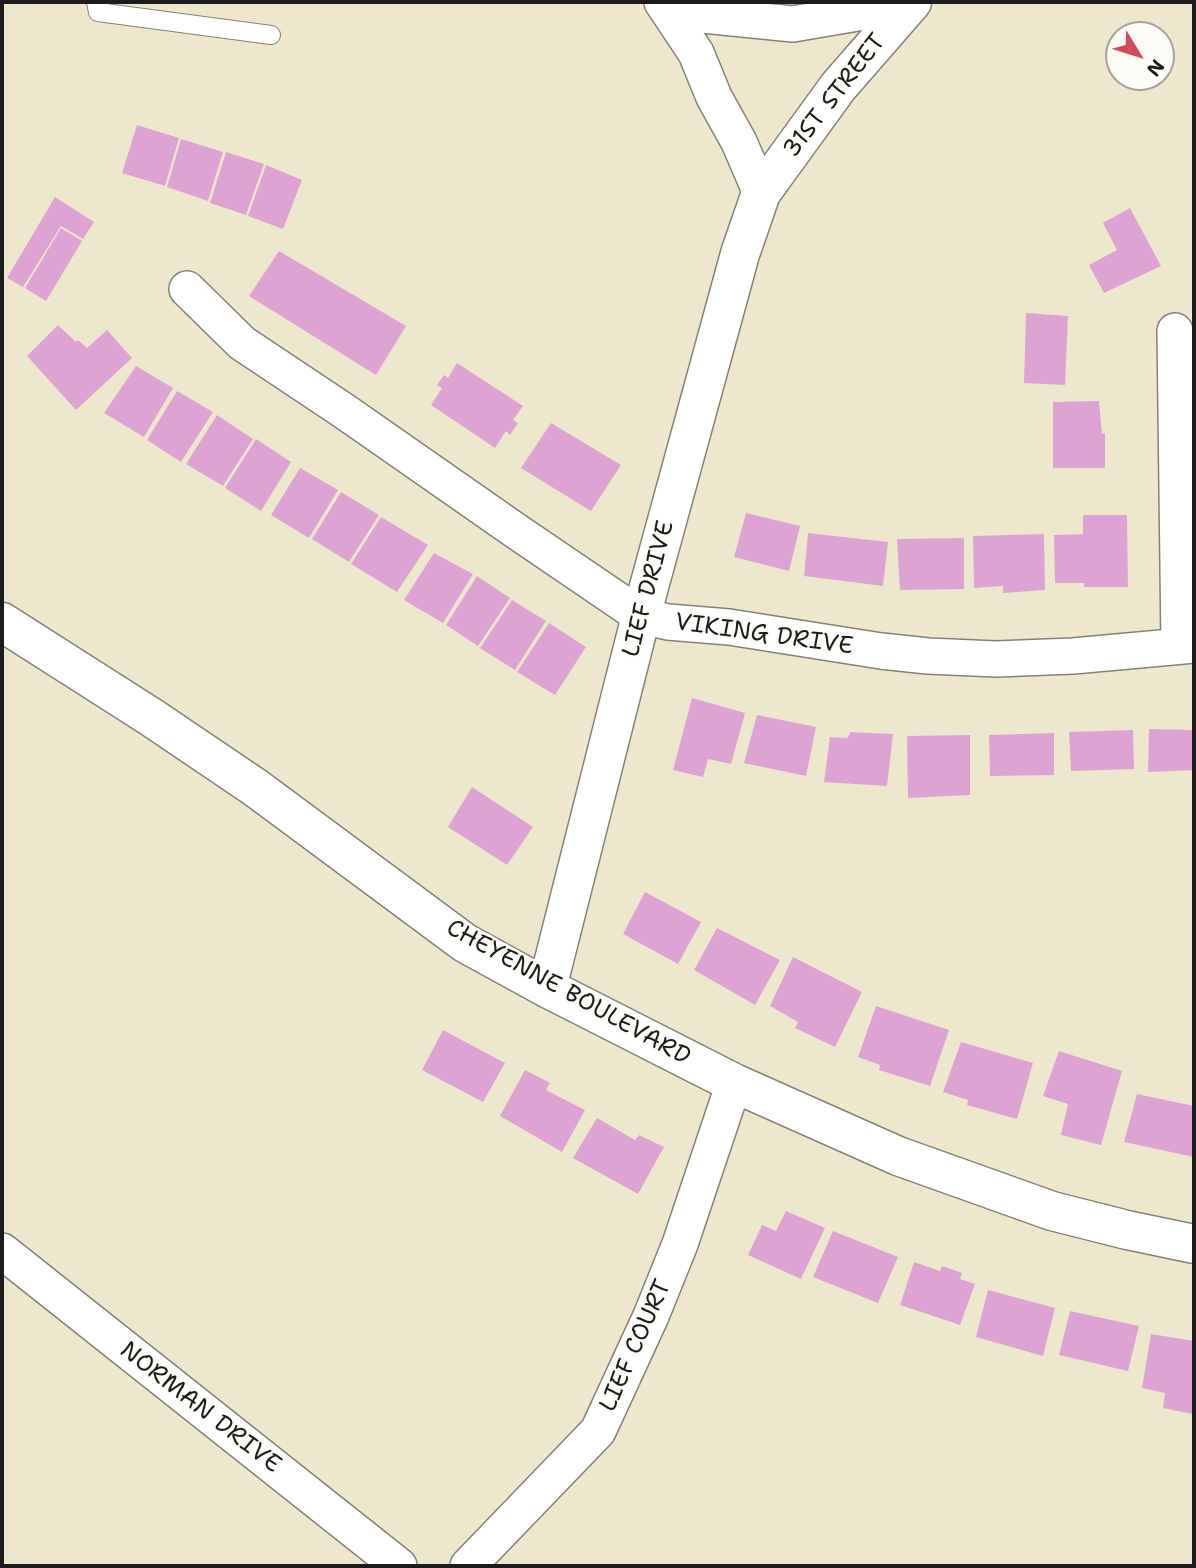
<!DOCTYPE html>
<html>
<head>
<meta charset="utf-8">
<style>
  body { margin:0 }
  #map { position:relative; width:1196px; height:1568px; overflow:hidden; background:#ede8cd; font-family:"Shantell Sans",sans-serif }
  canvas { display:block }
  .frame { position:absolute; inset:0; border:4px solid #1c1c1c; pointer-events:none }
  .north { position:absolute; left:1105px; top:21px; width:70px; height:70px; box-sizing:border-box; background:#fdfcf7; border:2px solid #a3a29f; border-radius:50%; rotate:128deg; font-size:19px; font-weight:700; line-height:28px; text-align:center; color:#1c1c1c }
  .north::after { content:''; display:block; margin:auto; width:24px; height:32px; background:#d1495b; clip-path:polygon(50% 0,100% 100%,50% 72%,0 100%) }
</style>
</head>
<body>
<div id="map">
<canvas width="1196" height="1568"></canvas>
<div class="frame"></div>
<div class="north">N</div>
</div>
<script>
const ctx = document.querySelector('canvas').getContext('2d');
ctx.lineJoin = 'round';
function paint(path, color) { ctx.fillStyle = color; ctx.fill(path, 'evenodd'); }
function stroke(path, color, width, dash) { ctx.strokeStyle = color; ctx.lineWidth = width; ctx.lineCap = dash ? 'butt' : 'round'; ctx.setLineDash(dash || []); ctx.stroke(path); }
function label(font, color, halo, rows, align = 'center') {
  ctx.font = font + ' "Shantell Sans",sans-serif'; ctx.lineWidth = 5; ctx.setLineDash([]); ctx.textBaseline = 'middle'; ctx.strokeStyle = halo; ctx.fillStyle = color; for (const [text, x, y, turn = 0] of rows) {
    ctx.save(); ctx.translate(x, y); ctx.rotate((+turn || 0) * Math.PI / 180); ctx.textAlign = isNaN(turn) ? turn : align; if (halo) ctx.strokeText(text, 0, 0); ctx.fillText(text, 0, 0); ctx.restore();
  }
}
const building = new Path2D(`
  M137,125L179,138L165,186L122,173Z
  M181,139L223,152L208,201L167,187Z
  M226,152L264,164L246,215L210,203Z
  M266,165L302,180L283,229L248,216Z
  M55,197L94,222L83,239L61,226L23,287L7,278Z
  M1130,208L1161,266L1104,293L1089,265L1117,250L1103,223Z
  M61,228L82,241L46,301L25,288Z
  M279,251L406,326L376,375L249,296Z
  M1026,313L1068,316L1065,385L1024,383Z
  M58,325L76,342L78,340L87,348L107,330L132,358L76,410L27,356Z
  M457,363L523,406L513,420L518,423L510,435L506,431L495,448L431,405L442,388L437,385L444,375L448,378Z
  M136,366L173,388L144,437L104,413Z
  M177,391L213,412L181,462L147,440Z
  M1099,401L1102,434L1105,433V468H1053V402Z
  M217,415L253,439L223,486L186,464Z
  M551,423L621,465L591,511L521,468Z
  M256,439L291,462L261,511L225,488Z
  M300,468L338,490L309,538L271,515Z
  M341,492L379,515L349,562L312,539Z
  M746,513L800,526L789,571L734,557Z
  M1083,515H1127L1128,587H1084V583H1055L1054,535L1083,534Z
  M381,517L428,545L397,592L351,564Z
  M808,533L888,542L883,586L804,576Z
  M1044,534L1045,590L1003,593V586L974,588L973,536Z
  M964,538V589L900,590L897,539Z
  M434,553L473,574L443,623L404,600Z
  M477,576L510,598L478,646L446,625Z
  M512,600L546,621L515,670L480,648Z
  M549,623L586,647L555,695L517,672Z
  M692,698L745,713L731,764L708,759L703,777L673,770Z
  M757,715L816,727L806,776L744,763Z
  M1149,729L1194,730V770L1148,772Z
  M1133,730L1134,769L1071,771L1069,732Z
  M850,732L893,734L887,786L824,782L830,737L848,738Z
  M1054,733V775L990,776L989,735Z
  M970,735V795L908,798L907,736Z
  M472,787L533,827L507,865L448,827Z
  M645,892L701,922L678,964L623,934Z
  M717,928L780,960L755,1005L694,970Z
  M793,957L862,992L835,1047L795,1028L798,1022L770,1006Z
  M876,1006L949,1030L930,1086L879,1070L880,1065L858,1057Z
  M443,1030L505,1063L483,1102L422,1070Z
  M961,1042L1033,1063L1017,1119L967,1105L968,1100L943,1092Z
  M1059,1051L1122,1071L1101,1145L1061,1135L1068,1104L1043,1096Z
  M525,1070L550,1083L546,1090L585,1110L562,1152L500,1116Z
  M1137,1094L1194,1106V1157L1124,1142Z
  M597,1118L635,1140L639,1135L664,1147L638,1194L573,1158Z
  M786,1211L825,1228L801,1279L748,1255L762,1225L776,1231Z
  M833,1231L898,1257L878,1303L813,1277Z
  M914,1262L940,1271L942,1266L962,1273L960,1279L975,1284L960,1325L900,1305Z
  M988,1290L1055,1308L1043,1356L976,1337Z
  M1070,1311L1139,1326L1128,1371L1059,1355Z
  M1151,1334L1194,1341L1193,1414L1163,1408L1165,1393L1142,1388Z`);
const lane = new Path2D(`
  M96,2L98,12L271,35`);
const street = new Path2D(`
  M662,2L696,53L714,97L739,142L761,193
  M676,2L703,15L793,24L910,4
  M187,289L242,343L344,411L516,531L641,616L668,622L729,627L881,651L928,656L996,659L1073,656L1194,645
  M1175,331L1179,645
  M2,1251L399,1566
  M468,1566L598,1431L651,1316L680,1244L734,1083`);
const secondary = new Path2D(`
  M2,622L151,717L256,788L465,943L547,988L734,1083L898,1156L1052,1211L1127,1230L1194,1244
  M547,988L641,616L740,254L761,193L838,87L912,2`);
const streetNames = [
  ["31ST STREET",835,96,-52],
  ["LIEF DRIVE",649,589,-75],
  ["VIKING DRIVE",764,635,8],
  ["CHEYENNE BOULEVARD",568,993,29],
  ["LIEF COURT",636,1346,-66],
  ["NORMAN DRIVE",200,1408,38]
];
paint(building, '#dda4d3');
stroke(lane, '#848274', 20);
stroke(street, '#848274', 38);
stroke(secondary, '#848274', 41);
stroke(lane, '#fff', 18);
stroke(street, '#fff', 35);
stroke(secondary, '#fff', 38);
label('24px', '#1c1c1c', '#fdfcf7', streetNames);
</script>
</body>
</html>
